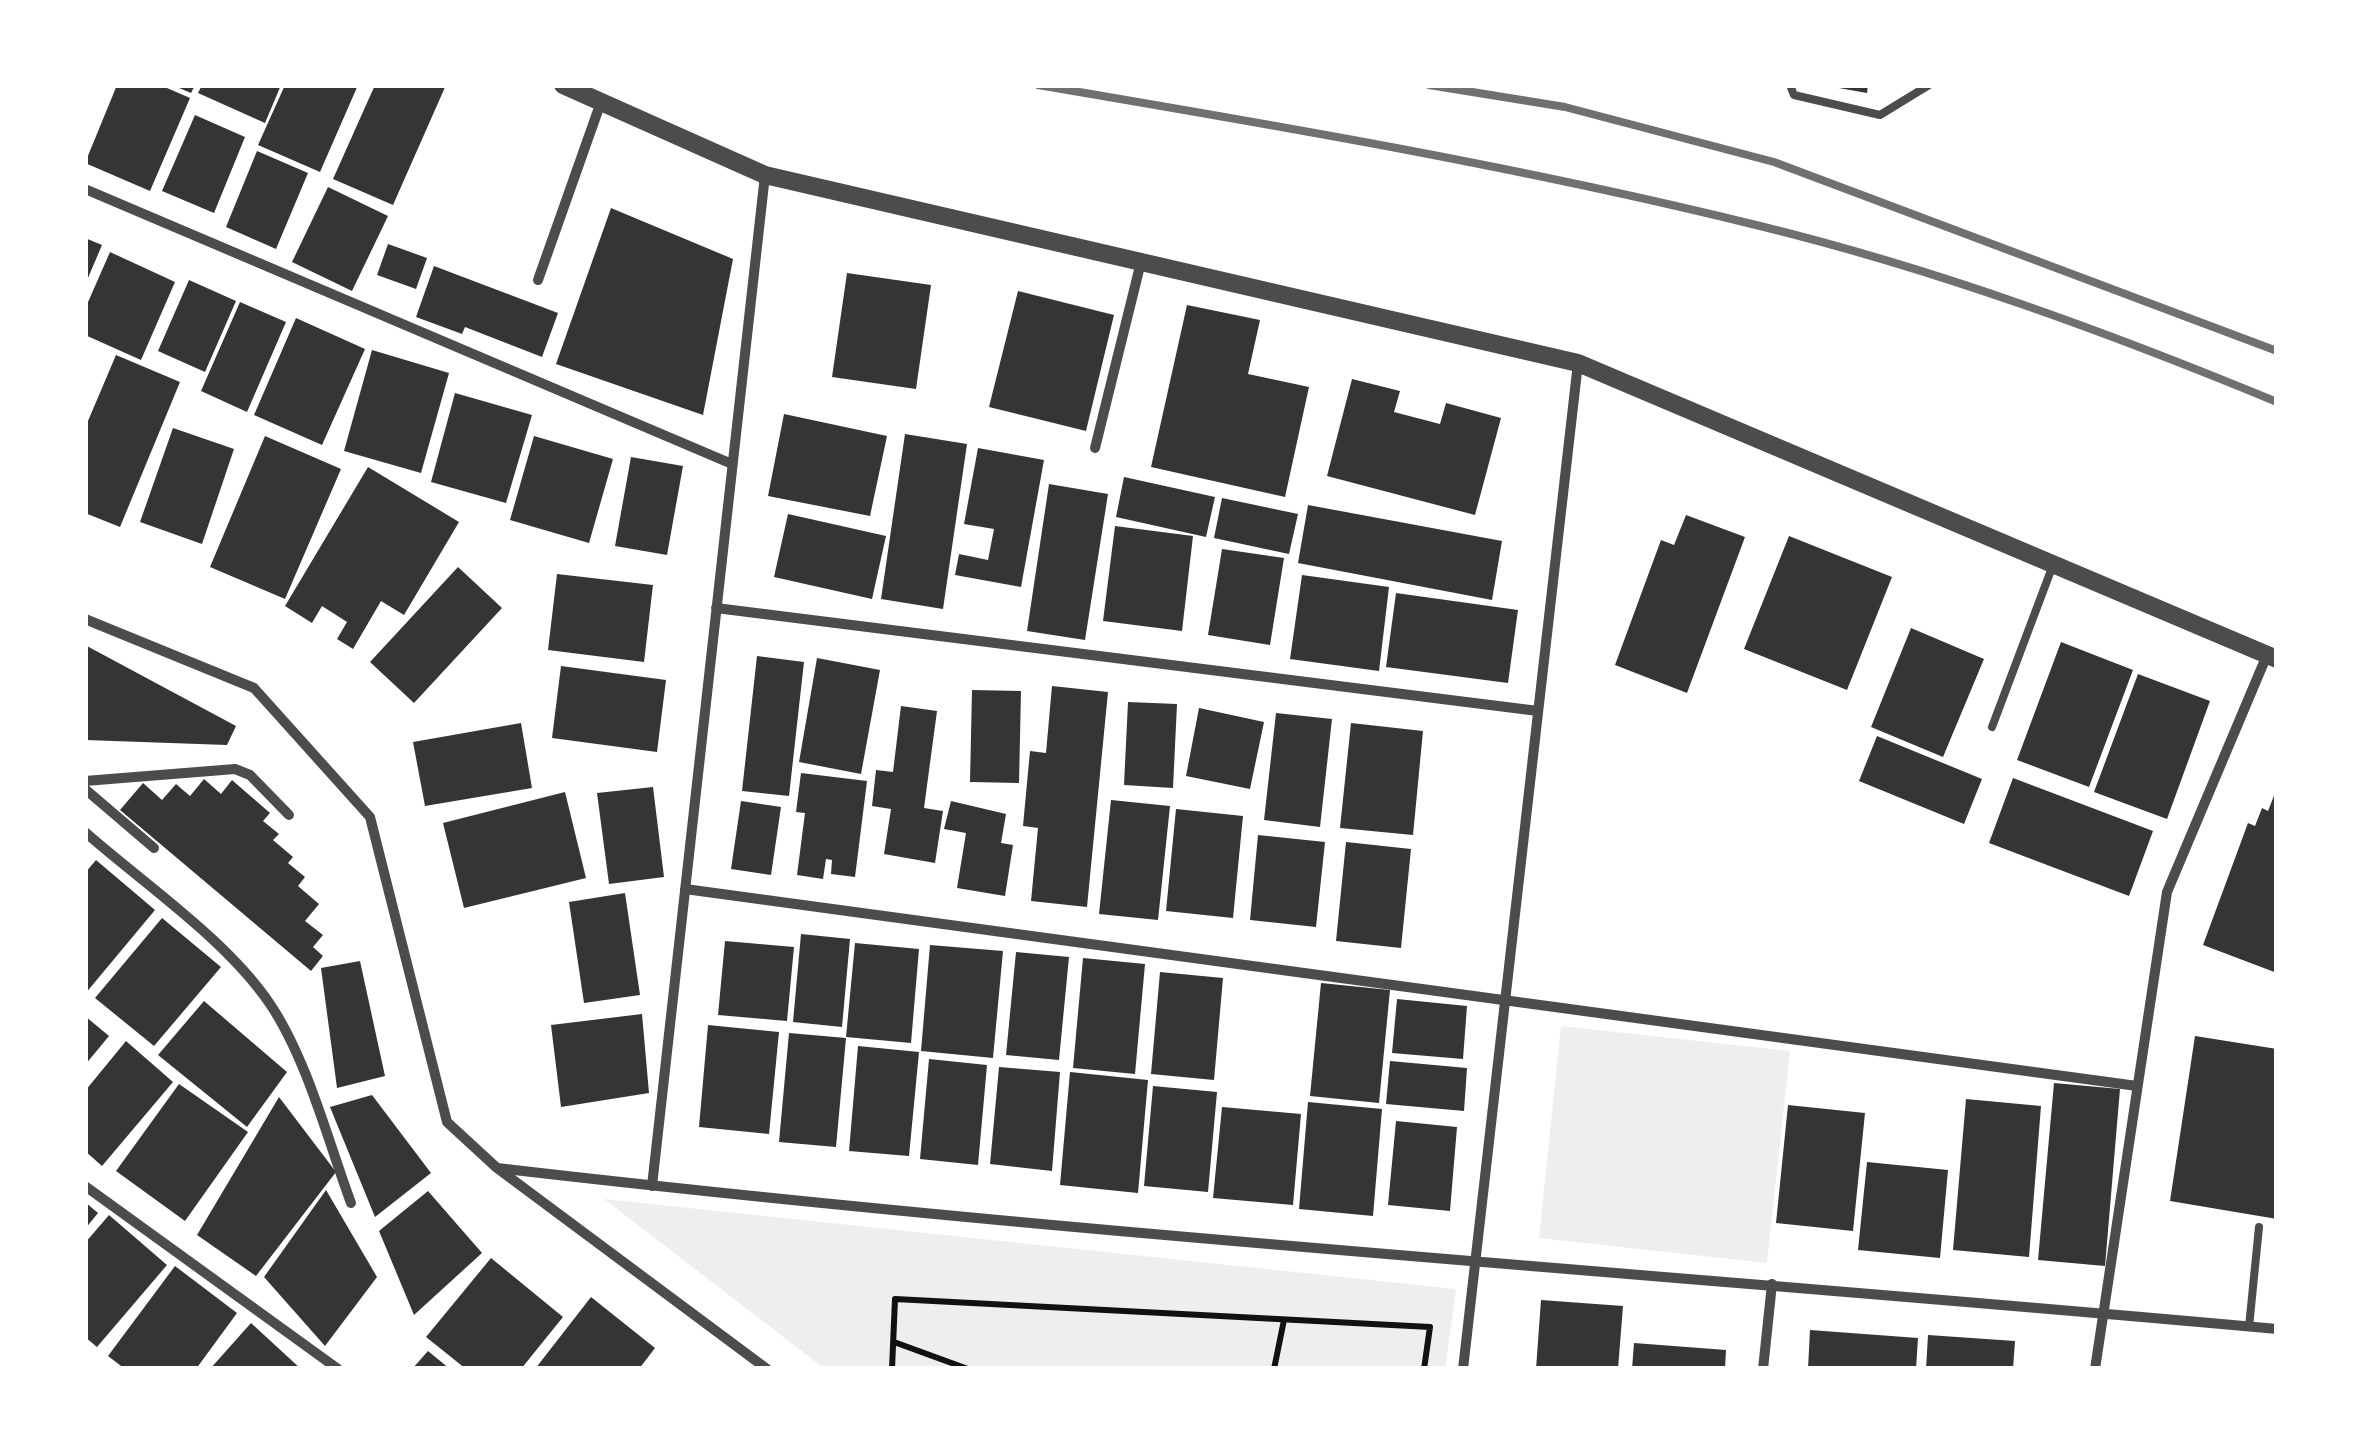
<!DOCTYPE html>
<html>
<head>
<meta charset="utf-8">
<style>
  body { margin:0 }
  #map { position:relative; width:2362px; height:1454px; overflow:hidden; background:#fff; font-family:"Space Grotesk",sans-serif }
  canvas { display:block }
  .frame { position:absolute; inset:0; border:88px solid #fff; pointer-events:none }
</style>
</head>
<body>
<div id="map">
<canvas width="2362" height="1454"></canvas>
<div class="frame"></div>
</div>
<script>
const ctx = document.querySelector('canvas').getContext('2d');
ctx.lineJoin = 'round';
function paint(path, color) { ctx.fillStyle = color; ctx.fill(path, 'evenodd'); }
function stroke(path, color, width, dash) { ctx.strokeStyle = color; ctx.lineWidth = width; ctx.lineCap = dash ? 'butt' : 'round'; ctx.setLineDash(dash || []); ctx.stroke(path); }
const green = new Path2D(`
  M1561,1026L1790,1051L1767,1263L1539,1238Z
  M604,1199L1456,1289L1445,1369H825Z`);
const building = new Path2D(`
  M117,85H160L190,98L150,191L85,163Z
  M172,85H195L191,93Z
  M202,85H281L265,123L198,93Z
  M285,85H358L320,172L258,145Z
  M375,85H446L393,205L333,179Z
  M1822,85H1868L1867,93Z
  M195,115L245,137L214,213L162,191Z
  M257,151L308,173L276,249L226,227Z
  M328,187L388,216L352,291L292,262Z
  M611,208L733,259L703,415L556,364Z
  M85,238L102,245L85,285Z
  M388,244L427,258L416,289L377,275Z
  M110,252L175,282L141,360L85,335V309Z
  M434,266L558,313L542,357L465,327L462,334L416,317Z
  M847,273L931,285L916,389L832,377Z
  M189,280L236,301L205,372L158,351Z
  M1018,291L1114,315L1086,431L989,407Z
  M240,302L286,322L247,412L201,391Z
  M1187,305L1260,320L1248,374L1309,387L1285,497L1151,467Z
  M296,318L365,349L322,445L254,415Z
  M372,350L449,373L421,473L344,451Z
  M116,355L180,382L120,527L85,513V428Z
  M1352,379L1400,391L1394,412L1440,424L1446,403L1501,418L1475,515L1327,476Z
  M455,393L532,415L506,503L431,482Z
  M784,414L887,436L870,516L768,496Z
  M173,428L234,449L202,544L140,522Z
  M905,434L967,444L943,609L881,599Z
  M265,436L341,469L285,599L210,567Z
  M534,436L613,459L589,543L510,520Z
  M978,448L1044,460L1021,587L955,575L959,554L988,560L994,529L964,524Z
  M631,457L683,466L667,555L615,546Z
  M368,467L459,522L404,615L381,601L353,649L337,639L347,622L322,606L312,623L285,606Z
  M1124,477L1215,497L1206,537L1116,517Z
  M1049,484L1108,494L1085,640L1027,631Z
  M1222,498L1298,514L1289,554L1214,538Z
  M1308,505L1502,541L1492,600L1298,563Z
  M788,514L886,536L872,599L774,577Z
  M1686,515L1745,537L1687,693L1615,665L1661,540L1674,545Z
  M1115,526L1193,536L1182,631L1103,621Z
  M1789,536L1892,577L1847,690L1744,649Z
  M1222,549L1284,558L1270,645L1208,635Z
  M458,567L502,608L414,703L370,662Z
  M557,574L653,585L644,662L548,650Z
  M1302,575L1389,587L1379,671L1290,659Z
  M1396,593L1518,610L1508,683L1386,667Z
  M1911,628L1984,659L1943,757L1871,727Z
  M2061,642L2133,670L2089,787L2017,760Z
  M85,645L236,726L227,745L85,740Z
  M757,656L804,662L789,796L742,791Z
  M817,658L880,670L861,774L799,762Z
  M561,666L666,680L657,752L552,738Z
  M2138,674L2210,701L2167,819L2094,792Z
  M1052,686L1108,692L1087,907L1031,901L1038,828L1023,826L1030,751L1046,753Z
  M972,690L1021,691L1019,783L970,782Z
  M1128,702L1177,704L1173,788L1124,785Z
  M901,706L937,711L924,808L943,811L935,863L884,854L891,809L872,806L876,770L893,772Z
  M1199,708L1264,722L1250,789L1186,776Z
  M1276,713L1332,719L1320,827L1264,820Z
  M521,723L532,788L425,806L413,742Z
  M1351,723L1423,731L1413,835L1340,828Z
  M1877,736L1982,779L1964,824L1859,781Z
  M801,773L867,781L855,877L831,874L832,860L826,859L823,879L797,875L805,813L796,812Z
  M2013,778L2153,831L2129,896L1989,843Z
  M204,779L221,794L232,780L270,813L263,821L279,834L273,840L293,857L288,863L305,877L298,886L319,904L305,921L323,935L313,947L323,956L311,971L120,810L143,783L162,800L176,784L190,796Z
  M653,787L664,877L609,884L597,793Z
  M2277,788V973L2203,945L2248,823L2255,826L2262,808L2268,811Z
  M565,792L586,878L464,908L443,823Z
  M1111,800L1170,806L1158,920L1099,914Z
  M741,801L781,807L771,875L731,869Z
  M951,801L1006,814L1001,843L1013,845L1005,896L957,888L966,833L944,829Z
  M1176,809L1243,816L1233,918L1166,911Z
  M1258,835L1325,842L1316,927L1250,920Z
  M1346,842L1411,849L1401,948L1336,941Z
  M96,860L155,910L85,994V873Z
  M625,893L640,995L584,1003L569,902Z
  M162,918L221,967L154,1046L95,998Z
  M801,934L850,939L842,1027L793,1022Z
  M725,941L794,947L787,1021L718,1015Z
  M855,943L919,949L911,1043L846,1037Z
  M930,945L1003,951L993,1058L921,1051Z
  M1016,952L1069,957L1059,1060L1006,1055Z
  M1083,958L1145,964L1135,1074L1073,1068Z
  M360,961L385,1076L337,1088L321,968Z
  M1160,972L1223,978L1214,1080L1151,1074Z
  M1321,983L1390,990L1379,1103L1310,1096Z
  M1397,999L1467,1006L1463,1059L1392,1053Z
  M204,1001L287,1072L247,1127L158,1055Z
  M642,1014L649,1093L561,1107L551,1025Z
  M85,1016L109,1036L85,1065Z
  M708,1025L779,1032L769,1134L699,1127Z
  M789,1033L846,1038L836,1147L779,1142Z
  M2195,1036L2277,1049V1219L2170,1201Z
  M126,1041L173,1082L102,1166L85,1151V1091Z
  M858,1046L919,1052L909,1156L849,1151Z
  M929,1059L987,1065L978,1165L920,1159Z
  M1390,1061L1467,1068L1464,1111L1386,1104Z
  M999,1067L1060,1072L1052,1171L990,1164Z
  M1070,1072L1148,1080L1138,1193L1060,1185Z
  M2054,1083L2120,1089L2105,1266L2038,1260Z
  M179,1084L248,1132L185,1221L116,1171Z
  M1153,1086L1217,1092L1208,1192L1144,1186Z
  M372,1095L431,1173L375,1217L330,1107Z
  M279,1097L336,1172L256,1276L197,1235Z
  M1966,1099L2041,1106L2029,1257L1953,1250Z
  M1308,1102L1382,1109L1373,1216L1299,1209Z
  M1788,1105L1865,1113L1853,1231L1776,1223Z
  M1222,1107L1301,1114L1293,1205L1213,1198Z
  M1396,1121L1457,1127L1450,1211L1388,1205Z
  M1867,1162L1948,1170L1940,1258L1858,1250Z
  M326,1190L377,1277L325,1346L264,1277Z
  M428,1191L482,1253L414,1315L379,1231Z
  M85,1202L98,1213L85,1229Z
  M109,1215L167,1265L97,1347L85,1337V1243Z
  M491,1258L563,1317L521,1369H466L426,1337Z
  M175,1266L237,1313L196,1369H125L108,1356Z
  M591,1297L655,1348L639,1369H535Z
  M1541,1300L1623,1306L1618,1369H1536Z
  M251,1323L301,1369H210Z
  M1810,1330L1918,1338L1916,1369H1808Z
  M1928,1335L2015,1341L2013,1369H1926Z
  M1634,1343L1726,1350L1725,1369H1632Z
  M428,1351L450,1369H412Z`);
const path = new Path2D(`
  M894,1342L968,1369
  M892,1369L895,1299L1430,1327L1424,1369
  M1274,1369L1284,1320`);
const service = new Path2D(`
  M1790,85L1794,95L1880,115L1929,85
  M1992,727L2053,565
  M2249,1327L2259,1227`);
const minor = new Path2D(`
  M85,189L732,464
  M538,280L601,102
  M1095,448L1141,262
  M716,608L1538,711
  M85,619L254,688L370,817L447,1122L497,1168L767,1369
  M85,781L235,769L250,775L289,815
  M85,789L154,848
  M85,832C144,884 227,940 270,1004C307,1059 328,1141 351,1203
  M685,889L2137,1086
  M497,1168C1089,1237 1684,1275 2277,1329
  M85,1186L338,1369
  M652,1186L765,175
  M1463,1369L1578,363
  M1763,1369L1772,1284
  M2095,1369L2167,892L2267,655`);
const tertiary = new Path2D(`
  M563,85L765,175L1578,363L2277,659`);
const rail = new Path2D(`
  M1038,85C1280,126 1522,167 1760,226C1936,269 2110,333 2277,402
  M1429,85L1565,107L1774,162L2277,351`);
paint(green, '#eee');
paint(building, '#353535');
stroke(path, '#111', 6);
stroke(service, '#4c4c4c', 8);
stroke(minor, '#4c4c4c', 10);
stroke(tertiary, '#4c4c4c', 18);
stroke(rail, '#707070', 8);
</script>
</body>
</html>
